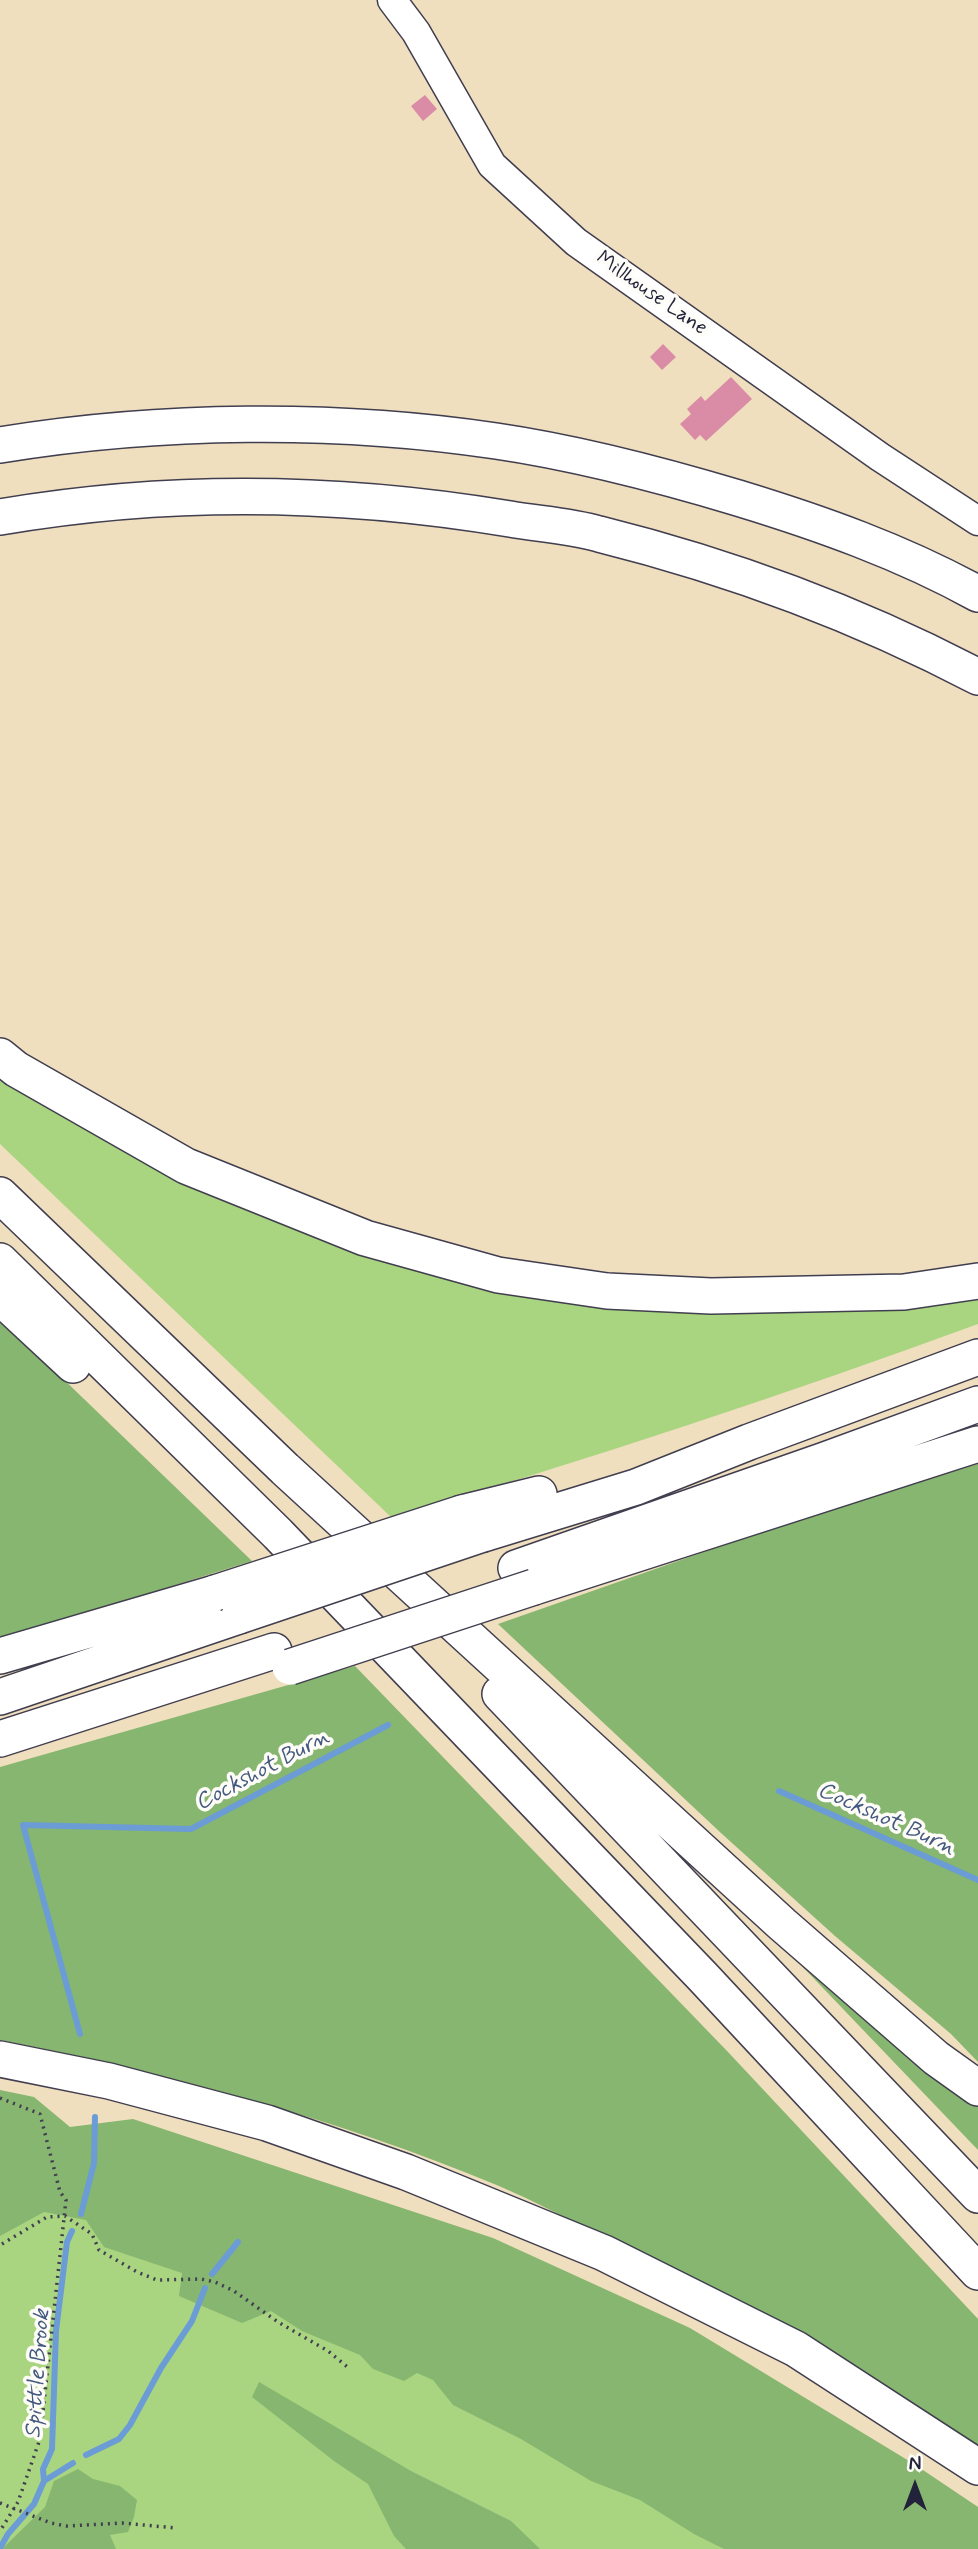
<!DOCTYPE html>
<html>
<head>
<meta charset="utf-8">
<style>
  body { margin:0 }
  #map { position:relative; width:978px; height:2549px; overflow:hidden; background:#efdfbe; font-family:Mynerve,sans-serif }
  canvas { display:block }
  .north { position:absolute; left:880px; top:2451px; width:70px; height:70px; -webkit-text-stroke:5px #fdfcf7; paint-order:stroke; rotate:0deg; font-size:19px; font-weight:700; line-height:28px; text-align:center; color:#22223b }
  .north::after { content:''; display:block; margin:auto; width:24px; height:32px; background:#22223b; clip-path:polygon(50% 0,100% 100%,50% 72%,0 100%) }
</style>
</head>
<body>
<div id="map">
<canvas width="978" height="2549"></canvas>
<div class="north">N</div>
</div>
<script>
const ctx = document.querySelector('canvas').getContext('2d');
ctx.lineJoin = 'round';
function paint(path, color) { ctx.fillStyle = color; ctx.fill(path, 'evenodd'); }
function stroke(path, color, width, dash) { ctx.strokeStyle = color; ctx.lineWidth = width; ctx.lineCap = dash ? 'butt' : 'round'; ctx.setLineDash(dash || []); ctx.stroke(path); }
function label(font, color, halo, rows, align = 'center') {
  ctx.font = font + ' Mynerve,sans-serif'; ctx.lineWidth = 7; ctx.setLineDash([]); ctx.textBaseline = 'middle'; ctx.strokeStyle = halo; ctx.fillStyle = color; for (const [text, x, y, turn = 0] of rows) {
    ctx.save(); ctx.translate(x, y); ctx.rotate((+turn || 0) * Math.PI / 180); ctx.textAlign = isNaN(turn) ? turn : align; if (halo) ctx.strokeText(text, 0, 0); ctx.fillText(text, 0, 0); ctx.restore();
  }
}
const green = new Path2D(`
  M0,1069L453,1272L978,1294V1324C785,1395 589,1459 392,1518L0,1144Z
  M0,2180L905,2549H0Z`);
const forest = new Path2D(`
  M0,1318L252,1561L0,1640Z
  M978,1464V2062L951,2034L835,1936L721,1833L498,1624L781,1525Z
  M355,1666L728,2052L978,2319V2450C888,2399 797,2348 707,2297C639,2258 571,2217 499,2186C339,2119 169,2074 0,2040V1767Z
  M755,1917L978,2107V2150Z
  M0,2090L34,2097L70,2127L133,2119L493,2238L690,2328L914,2464L978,2507V2549H724L694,2534L640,2500L591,2481L521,2439L453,2405L433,2380L417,2373L404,2381L373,2369L360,2355L302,2331L271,2311L242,2323L179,2296L182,2273L104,2247L86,2220L44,2212L0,2236Z
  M259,2382L411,2471L511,2521L540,2549H406L394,2536L368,2484L334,2461L252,2397Z
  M78,2469L93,2479L120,2486L137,2500L134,2517L128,2532L110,2535L116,2549H2L45,2507L54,2481Z`);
const stream = new Path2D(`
  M779,1791L978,1880
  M80,2034L23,1825L191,1829L388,1725
  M81,2214L94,2163L95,2117
  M212,2274L238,2242
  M86,2455L119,2439L130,2425L161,2368L192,2321L205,2288
  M44,2481L73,2463
  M0,2548L8,2534L34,2504L44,2481L43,2469L52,2449L56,2331L67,2242L72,2231`);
const building = new Path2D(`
  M425,95L437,109L423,121L411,106Z
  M663,344L676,357L662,370L650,357Z
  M731,377L752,399L706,441L700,435L695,440L680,424L691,414L687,409L701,396L705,401Z`);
const path = new Path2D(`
  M0,2098L40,2114L60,2192L66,2200L40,2439L18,2502L0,2531
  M2,2244L47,2217L65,2216L92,2234L99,2250L137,2272L157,2280L201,2279L215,2282L234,2291L278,2322L328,2351L350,2369
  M0,2503L51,2523L66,2526L122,2523L176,2528`);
const secondary = new Path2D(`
  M392,0L416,32L492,165L576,242L880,457L978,521`);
const highway = new Path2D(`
  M0,445C159,419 336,417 496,441C578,453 658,474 738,498C820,523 902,552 978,594
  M0,517C169,488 342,491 510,519C539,524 570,526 599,534C731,567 858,614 978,677
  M0,1056L16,1069L186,1166L365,1238L498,1275L607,1291L711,1296L904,1292L978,1281
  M0,1195L285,1469L782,1924L936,2058L978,2088
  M0,1261L278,1534L703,1977L978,2272
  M0,1297L73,1365
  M462,1513L539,1494
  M483,1534L636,1487L749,1442L978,1357
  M516,1568L825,1460L978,1404
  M534,1587L978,1444
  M0,1656L215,1593
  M500,1694L978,2195
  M0,1697L239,1616
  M0,1739L274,1651
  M0,2059L109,2081L267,2123L406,2172L604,2253L796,2349L978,2467`);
const highwayBridge = new Path2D(`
  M215,1593L462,1513
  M239,1616L483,1534
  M290,1667L534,1587`);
const streetNames = [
  ["Millhouse Lane",651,294,35]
];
const waterNames = [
  ["Cockshot Burn",263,1771,-28],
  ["Cockshot Burn",886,1820,24],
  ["Spittle Brook",39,2374,-86]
];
paint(green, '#a9d581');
paint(forest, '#86b66f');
stroke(stream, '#6b9cd5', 6);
paint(building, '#da8ba6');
stroke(secondary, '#413e4f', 31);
stroke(highway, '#413e4f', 38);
stroke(path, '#413e4f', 3.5, [2, 5]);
stroke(secondary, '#fff', 28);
stroke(highway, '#fff', 35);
stroke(highwayBridge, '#413e4f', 38, []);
stroke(highwayBridge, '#fff', 35);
label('21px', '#22223b', '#fdfcf7', streetNames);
label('italic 23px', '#435980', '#fdfcf7', waterNames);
</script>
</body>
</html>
